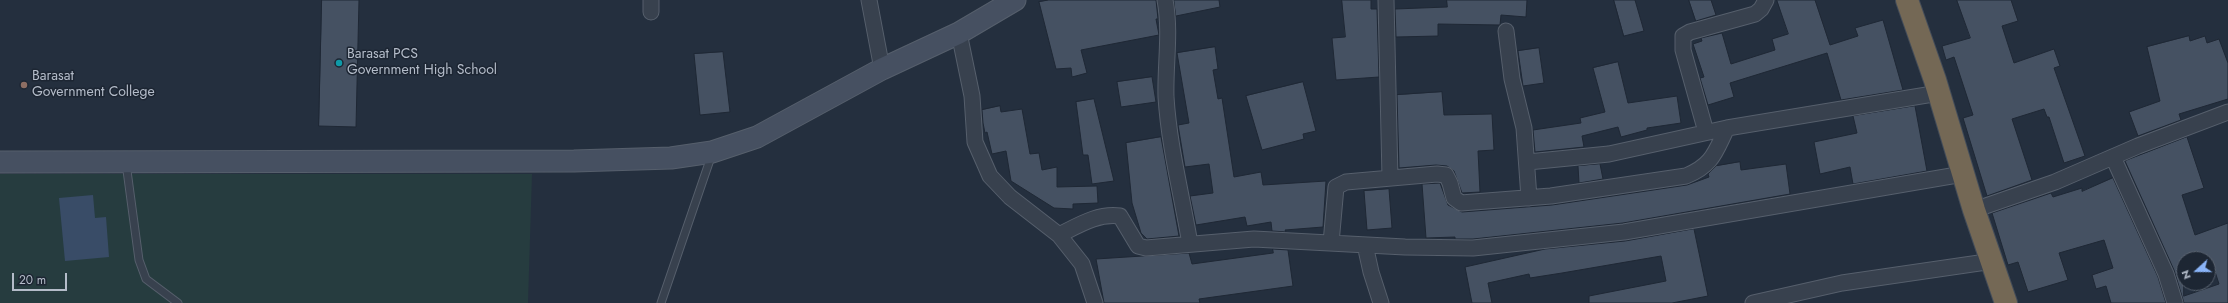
<!DOCTYPE html>
<html>
<head>
<meta charset="utf-8">
<style>
  body { margin:0 }
  #map { position:relative; width:2228px; height:303px; overflow:hidden; background:#242f3e; font-family:Jost,sans-serif }
  canvas { display:block }
  .north { position:absolute; left:2176px; top:251px; width:40px; height:40px; box-sizing:border-box; background:#1d2633; border:1px solid #59626f; border-radius:50%; rotate:249deg; font-size:11px; font-weight:700; line-height:16px; text-align:center; color:#b4bcc9 }
  .north::after { content:''; display:block; margin:auto; width:14px; height:18px; background:#8ab4f8; clip-path:polygon(50% 0,100% 100%,50% 72%,0 100%) }
  .scale { position:absolute; left:12px; top:273px; width:55px; height:18px; box-sizing:border-box; border:2px solid #b4bcc9; border-top:0; padding-left:5px; font-size:12px; line-height:14px; white-space:nowrap; color:#b4bcc9; -webkit-text-stroke:3px #1d2633; paint-order:stroke }
</style>
</head>
<body>
<div id="map">
<canvas width="2228" height="303"></canvas>
<div class="north">N</div>
<div class="scale">20 m</div>
</div>
<script>
const ctx = document.querySelector('canvas').getContext('2d');
ctx.lineJoin = 'round';
function paint(path, color) { ctx.fillStyle = color; ctx.fill(path, 'evenodd'); }
function stroke(path, color, width, dash) { ctx.strokeStyle = color; ctx.lineWidth = width; ctx.lineCap = dash ? 'butt' : 'round'; ctx.setLineDash(dash || []); ctx.stroke(path); }
function label(font, color, halo, rows, align = 'center') {
  ctx.font = font + ' Jost,sans-serif'; ctx.lineWidth = 3; ctx.setLineDash([]); ctx.textBaseline = 'middle'; ctx.strokeStyle = halo; ctx.fillStyle = color; for (const [text, x, y, turn = 0] of rows) {
    ctx.save(); ctx.translate(x, y); ctx.rotate((+turn || 0) * Math.PI / 180); ctx.textAlign = isNaN(turn) ? turn : align; if (halo) ctx.strokeText(text, 0, 0); ctx.fillText(text, 0, 0); ctx.restore();
  }
}
const green = new Path2D(`
  M0,174H532L528,303H0Z`);
const water = new Path2D(`
  M93,195L95,218L106,217L109,257L65,261L59,198Z`);
const building = new Path2D(`
  M322,0H359L356,127L319,126Z
  M1049,0H1156L1158,19H1156L1159,35L1081,50L1087,73L1072,77L1071,68L1056,69L1039,2Z
  M1174,0H1219L1220,7L1176,16Z
  M1342,0H1371V9H1377L1379,77L1336,80L1332,38L1345,37Z
  M1447,0H1527L1526,17L1501,15L1500,25L1438,24V36L1396,37L1395,9L1447,7Z
  M1614,0H1635L1644,31L1624,36Z
  M1689,0H1711L1716,15L1696,21Z
  M1777,0H1815L1830,45L1858,36L1855,28L1883,20L1903,90L1841,100L1827,53L1730,83L1734,97L1708,105L1700,78L1704,77L1693,44L1702,41L1701,38L1722,33L1731,64L1775,50L1772,39L1788,34Z
  M1957,0H2011L2018,21L2002,26L2014,63L2054,49L2060,66L2054,68L2085,156L2064,163L2049,117H2047L2044,109L2012,119L2032,180L1987,196L1963,118L1973,115L1954,57L1946,60L1942,46L1970,38Z
  M2189,36L2190,41L2205,36L2207,43L2219,39L2228,63V99L2179,114L2181,120L2138,136L2129,112L2160,101L2147,47Z
  M1215,47L1218,69L1213,70L1218,99L1222,98L1234,177L1261,172L1263,185L1326,181L1323,227L1285,230L1286,232L1272,231L1271,222L1247,226L1245,217L1196,225L1190,196L1213,193L1209,164L1185,167L1178,125L1189,123L1177,53Z
  M1539,48L1544,83L1523,86L1518,51Z
  M723,52L730,112L700,115L694,54Z
  M1618,62L1628,103L1677,96L1681,123L1647,128V130L1621,137L1618,127L1582,136L1584,147L1535,152L1533,130L1581,123L1580,118L1605,112L1593,68Z
  M1152,77L1156,102L1121,107L1117,82Z
  M1303,82L1316,131L1303,134L1304,139L1262,150L1246,96Z
  M1442,92L1444,115L1492,114L1494,150L1478,151L1480,192L1462,193L1454,171L1447,166L1436,165L1399,168L1397,95Z
  M1094,99L1114,181L1092,184L1088,155H1083L1076,102Z
  M1000,106L1001,112L1022,109L1030,154L1039,153L1042,170L1057,167V187L1097,186L1098,203L1073,204V209L1054,208L1011,181L1006,151L992,154L987,132L985,133L983,123L982,110Z
  M1915,106L1927,171L1853,184L1850,167L1820,174L1814,142L1857,133L1853,116Z
  M1161,137L1179,236L1147,239L1141,233L1132,203L1126,143Z
  M2187,137L2204,188L2182,195L2195,235L2228,223V303H2184L2174,270L2125,161ZM2184,259H2211L2219,284L2184,296Z
  M1740,162L1741,170L1786,164L1790,194L1623,223L1473,239H1455V237L1426,238L1422,184L1440,183L1448,205L1462,212L1552,205L1687,185L1709,177L1708,174L1716,166Z
  M1600,164L1603,179L1579,183L1578,166Z
  M2113,178L2158,277L2166,303H2111L2106,286L2096,289L2092,275L2113,268L2104,240L2059,253L2068,280L2028,292L2018,262L2008,265L1992,213L2051,193L2053,197L2082,188V191Z
  M1389,189L1392,228L1367,230L1364,191Z
  M1694,229L1708,296L1672,303H1589V296L1666,281L1661,256L1562,273L1530,278L1529,274L1488,283L1492,303H1472L1465,267L1545,249L1625,241Z
  M1273,249L1288,250L1293,286L1199,299L1200,303H1104L1096,259L1189,253L1192,264L1273,253Z`);
const lane = new Path2D(`
  M126,163L139,260L146,279L178,303
  M661,303L712,154`);
const street = new Path2D(`
  M651,0V12
  M869,0L882,69
  M1165,0C1171,32 1165,65 1166,97C1169,146 1182,196 1190,244
  M1386,0L1390,178
  M1506,31L1512,79L1524,128L1529,198
  M959,33L972,96L975,142L990,176L1010,197L1059,235L1082,264L1095,303
  M1706,132L1683,50V36L1690,32L1755,14L1761,9L1766,0
  M2113,157L2166,274L2175,303
  M1528,162L1609,154L1727,128L1939,93
  M1974,210L2055,182L2138,146L2228,112
  M1059,235C1079,225 1098,213 1120,216L1138,246L1146,248L1254,239L1405,247L1473,248L1624,232L1963,174
  M1331,243L1336,187L1346,182L1437,174L1446,175L1450,183L1454,198L1461,203L1551,196L1686,176C1713,165 1715,152 1727,128
  M1365,245L1371,272L1381,303
  M1753,303L1842,283L1993,261`);
const secondary = new Path2D(`
  M0,162L574,161L671,158L712,152L757,137L882,69L959,33L1015,0`);
const highway = new Path2D(`
  M1907,0L1935,80L1974,210L2006,303`);
const markers = [
  [339,63,4,"#0f9aa8"],
  [24,85,4,"#8d6e63"]
];
const poiNames = [
  ["Barasat PCS",347,55],
  ["Government High School",347,71],
  ["Barasat",32,77],
  ["Government College",32,93]
];
paint(green, '#263c3f');
paint(water, '#394c67');
paint(building, '#455162');
stroke(building, '#1f2835', 1);
stroke(lane, '#565f6c', 9);
stroke(street, '#565f6c', 17);
stroke(secondary, '#565f6c', 23);
stroke(highway, '#434c59', 24);
stroke(lane, '#38414e', 7);
stroke(street, '#38414e', 15);
stroke(secondary, '#465061', 21);
stroke(highway, '#746855', 22);
for (const [x, y, r, color] of markers) { const dot = new Path2D(); dot.arc(x, y, r, 0, 2 * Math.PI); ctx.fillStyle = color; ctx.fill(dot); stroke(dot, '#1d2633', 1.5); }
label('14px', '#b4bcc9', '#1d2633', poiNames, 'left');
</script>
</body>
</html>
